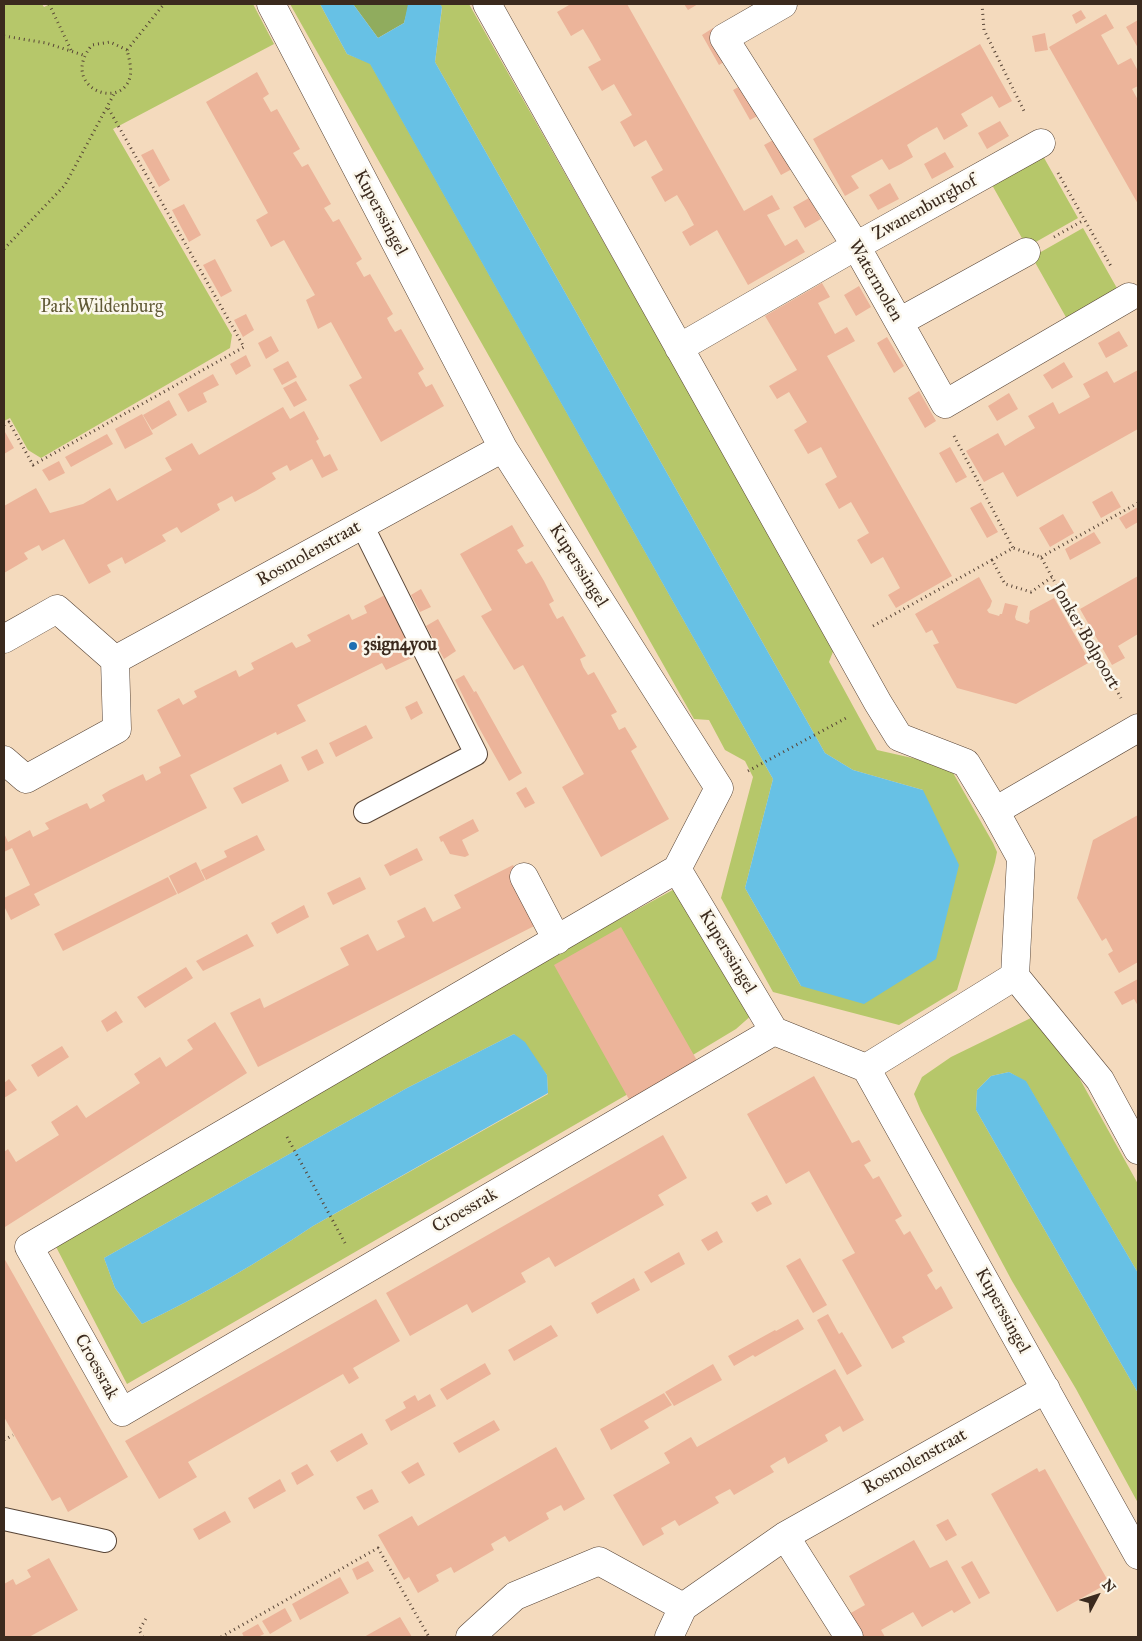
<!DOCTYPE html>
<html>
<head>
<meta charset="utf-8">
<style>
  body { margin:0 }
  #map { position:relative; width:1142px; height:1641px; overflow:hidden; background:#f4dabd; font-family:"IM FELL Great Primer",serif }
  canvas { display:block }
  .frame { position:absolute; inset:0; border:5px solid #3b2a1e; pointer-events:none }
  .north { position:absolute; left:1072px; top:1571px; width:50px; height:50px; -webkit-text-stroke:4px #fbf7ec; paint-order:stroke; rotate:50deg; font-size:14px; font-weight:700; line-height:20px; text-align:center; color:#3b2a1e }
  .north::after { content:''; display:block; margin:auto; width:18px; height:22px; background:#3b2a1e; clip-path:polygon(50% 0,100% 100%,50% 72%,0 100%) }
</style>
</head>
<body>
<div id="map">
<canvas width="1142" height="1641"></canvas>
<div class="frame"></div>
<div class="north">N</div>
</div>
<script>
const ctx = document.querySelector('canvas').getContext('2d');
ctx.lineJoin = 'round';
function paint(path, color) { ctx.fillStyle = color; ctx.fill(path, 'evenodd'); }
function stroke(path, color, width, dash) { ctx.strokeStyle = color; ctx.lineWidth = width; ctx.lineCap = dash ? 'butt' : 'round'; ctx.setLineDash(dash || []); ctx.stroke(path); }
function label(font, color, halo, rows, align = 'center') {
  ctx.font = font + ' "IM FELL Great Primer",serif'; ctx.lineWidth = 5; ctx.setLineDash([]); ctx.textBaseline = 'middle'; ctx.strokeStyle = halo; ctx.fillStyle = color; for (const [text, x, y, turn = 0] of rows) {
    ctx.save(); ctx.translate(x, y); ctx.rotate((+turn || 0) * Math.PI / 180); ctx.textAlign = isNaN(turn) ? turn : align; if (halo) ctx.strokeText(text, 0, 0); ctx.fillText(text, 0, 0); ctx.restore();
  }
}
const green = new Path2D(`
  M4,4H42L44,7L50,4H253L274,44L113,129L232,335L230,348L41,458L28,450L10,418L4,421Z
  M290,4H320L347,54L370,63L773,779L745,888L801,986L923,790L853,770L825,753L435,62L442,8L440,4H469L834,649L829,662L877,750L943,765L952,771L993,843L997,852L995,862L957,990L899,1025L773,992L721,898L753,777L745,761L725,750L709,720L694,719Z
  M1043,156L1078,218L1027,247L992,185Z
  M1083,228L1118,290L1067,319L1032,257Z
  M680,886L753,1014L736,1029L628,1094L127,1384L52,1239L325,1080ZM514,1034L547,1075L548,1094L313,1226C259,1262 201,1296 142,1324L115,1288L104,1258L407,1088Z
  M1035,1016L1051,1027L1138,1184V1273L1026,1082L1009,1072L991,1076L977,1090L976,1110L1138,1393V1503L1076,1389L1012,1281L921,1111L914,1094L922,1077L951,1057Z`);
const forest = new Path2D(`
  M353,4H408L409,5L404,23L378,38Z`);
const water = new Path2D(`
  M320,4H353L378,38L404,23L408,4H440L442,7L435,62L825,753L853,770L923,790L959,865L936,959L864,1004L801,986L745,888L773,779L370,64L347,54Z
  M514,1034L525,1042L547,1075L548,1093L313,1226C259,1262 201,1296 142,1324L115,1288L104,1258L407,1088Z
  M1009,1072L1026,1081L1138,1273V1393L976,1110L977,1090L991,1076Z`);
const building = new Path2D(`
  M568,4H627L744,211L772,195L780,209L767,215L785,246L797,239L805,252L748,285L717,230L690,246L682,232L694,225L686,210L677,195L665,202L651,177L663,170L646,140L634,147L627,134L620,122L632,115L614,84L602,91L588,67L601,60L592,44L583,29L571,36L557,12L569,5Z
  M684,4H698L688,10Z
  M1081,10L1086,18L1076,24L1072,15Z
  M1106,14L1114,28L1101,35L1118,65L1131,58L1138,71V86L1132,89L1138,100V204L1049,47Z
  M1138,20V48L1126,27Z
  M713,28L729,59L719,65L702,35Z
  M1045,33L1048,50L1035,52L1032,36Z
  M980,44L1012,101L999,108L992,96L961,114L968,126L944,140L937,127L921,136L907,145L913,157L901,164L889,170L882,159L851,176L859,188L845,196L813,139Z
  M257,72L269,94L263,98L271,112L277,109L300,149L293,153L302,167L308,164L331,204L324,208L333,222L339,219L362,259L356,263L364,277L370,274L393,314L387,318L390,324L395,332L401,329L424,369L418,373L426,387L432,384L444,406L381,442L349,385L362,378L331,322L318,329L306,300L315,295L284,240L271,247L256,220L268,213L206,102Z
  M744,84L761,114L750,120L733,90Z
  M1000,121L1009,136L987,149L978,133Z
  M775,139L792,169L781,175L764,145Z
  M153,149L170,180L159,187L141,155Z
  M945,152L954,167L932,179L924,164Z
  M890,183L899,199L878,210L869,195Z
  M809,198L821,219L805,228L793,207Z
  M184,204L201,235L189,242L172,210Z
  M215,259L232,291L221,297L203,265Z
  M822,283L830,297L818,303L835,334L847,327L855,341L827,356L952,576L896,608L888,595L900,588L883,557L871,564L857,540L869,533L851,502L839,509L825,484L837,477L821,447L808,454L794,430L807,422L789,392L777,399L769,386L797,370L765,316Z
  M859,286L871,307L856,316L844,295Z
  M246,314L254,330L243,337L234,320Z
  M1119,331L1128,346L1106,358L1098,343Z
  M271,336L279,351L266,359L258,343Z
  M887,337L904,366L894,373L877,343Z
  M246,355L251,366L236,375L230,364Z
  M288,361L297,377L282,385L273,369Z
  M1064,362L1073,377L1052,389L1043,375Z
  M1138,370V429L1017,497L1003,472L984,482L966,451L998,433L1005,446L1016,439L1035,428L1028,416L1053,402L1059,414L1090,397L1083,384L1107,371L1114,383Z
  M213,374L219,385L203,393L207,402L188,412L178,394Z
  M296,381L307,400L294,407L283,388Z
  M919,391L936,421L925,428L908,398Z
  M1009,393L1018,409L997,421L988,406Z
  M169,400L177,415L152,430L143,415Z
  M283,407L290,419L304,411L319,439L316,441L324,457L330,454L338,470L322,478L312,459L290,471L287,465L272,473L276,479L256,491L235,502L232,496L225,500L217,504L220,510L181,533L177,527L162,535L166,541L125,564L122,557L107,565L111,572L89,584L64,539L42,551L39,545L24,553L28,559L4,573V506L36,488L50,513L83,504L110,488L117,501L172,470L165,458L192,443L199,455Z
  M142,414L153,434L125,449L115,429Z
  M5,432L14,448L4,454V433Z
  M107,434L113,444L71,467L65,457Z
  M950,447L967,477L956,483L939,453Z
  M59,461L65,473L49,481L42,470Z
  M1112,491L1121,507L1101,518L1092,502Z
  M981,502L998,532L987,538L970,508Z
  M1138,507V522L1126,529L1119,518Z
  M1063,514L1074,533L1050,547L1039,528Z
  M512,525L524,546L517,550L526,564L532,561L544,581L554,601L549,604L553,612L557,619L563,616L586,656L580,659L583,667L588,675L594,672L617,712L611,715L619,730L625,727L637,747L631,751L669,819L601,857L562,787L584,774L523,665L514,670L481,616L492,610L460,554Z
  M1094,532L1101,543L1070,560L1065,549Z
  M1138,576V634L1118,646L1125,658L1112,665L1080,609Z
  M979,577L992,601L990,607L987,610L989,613L999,616L1000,614H1002L1005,603L1018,606L1015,617L1016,620L1027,624L1030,621L1029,619L1030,611L1054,598L1090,662L1016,704L957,688L933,645L939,643L932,630L926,633L915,614Z
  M421,589L431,607L420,612L411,595Z
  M385,595L416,656L386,670L382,663L297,705L306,721L277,735L276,732L190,775L207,808L34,894L40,905L11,920L4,906V898L30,885L12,848L4,852V833L8,842L30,830L33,837L49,829L45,823L78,807L87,803L90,809L105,801L102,795L110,790L143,774L146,781L161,773L159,767L181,756L157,710L179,698L183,705L197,697L194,691L236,670L239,677L254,669L251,663L292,642L296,648L303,645L311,641L307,635L349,614L352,620L367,613L364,606Z
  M438,619L456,651L444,659L426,626Z
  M464,675L474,692L469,695L476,691L522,773L509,781L478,726L455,680Z
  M417,701L423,713L411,720L405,707Z
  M366,725L373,738L336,757L329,743Z
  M317,749L324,763L308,771L301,757Z
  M281,764L289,781L242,804L233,788Z
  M526,787L535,803L525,808L516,793Z
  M1138,815V962L1119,973L1108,954L1113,951L1106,938L1102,941L1077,898L1093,840Z
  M473,819L479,831L462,840L469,855L465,857L450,854L443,841L441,842L439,837Z
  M257,835L265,850L206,880L201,870L227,857L224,851Z
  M417,848L423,860L390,876L384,865Z
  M196,862L205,880L178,894L169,876Z
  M513,865L542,922L258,1067L230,1013L260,998L264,1008L349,965L340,948L368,934L377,951L405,937L397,921L425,907L433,922L461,908L454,895Z
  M168,877L177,894L63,951L54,934Z
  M360,877L366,889L333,905L327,893Z
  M304,905L309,917L277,934L271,923Z
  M621,927L699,1064L631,1103L554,965Z
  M247,934L254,946L203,971L196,961Z
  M186,967L193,978L145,1008L137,997Z
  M1138,979V1006L1134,999L1122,1005L1114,992Z
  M116,1011L123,1022L107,1032L101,1021Z
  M215,1022L247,1073L5,1227L4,1152L8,1149L16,1162L59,1135L51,1122L77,1105L86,1118L140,1083L134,1074L160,1057L166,1067L193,1049L187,1040Z
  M62,1046L69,1057L38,1077L31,1065Z
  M814,1076L852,1143L859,1140L871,1161L864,1165L873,1179L879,1176L890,1195L902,1216L895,1220L904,1235L910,1231L933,1271L927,1275L936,1290L941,1286L953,1308L902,1337L905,1342L892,1349L842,1260L855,1253L809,1171L786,1184L747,1114Z
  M9,1079L17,1090L4,1098V1083Z
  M663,1135L687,1178L658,1195L664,1205L555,1267L549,1257L521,1273L526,1282L472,1313L467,1304L410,1336L386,1293Z
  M767,1195L772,1204L757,1212L751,1203Z
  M717,1231L723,1242L708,1251L701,1240Z
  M679,1252L685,1264L651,1283L644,1272Z
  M4,1258L128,1477L68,1512L60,1497L52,1501L4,1417Z
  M800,1258L827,1305L813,1313L786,1266Z
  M634,1278L640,1290L597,1314L591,1303Z
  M376,1299L400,1341L353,1368L359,1378L349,1384L343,1374L188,1462L197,1477L159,1499L125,1441Z
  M828,1314L839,1334L842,1332L862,1366L847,1375L817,1320Z
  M798,1319L804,1329L755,1357L753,1355L734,1366L728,1356L775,1330L776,1331Z
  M551,1325L558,1336L514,1361L508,1350Z
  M485,1363L491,1374L447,1400L440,1389Z
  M713,1364L722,1380L674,1406L665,1392Z
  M835,1369L864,1420L843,1432L840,1426L825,1435L828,1441L788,1464L785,1457L778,1461L770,1466L774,1472L734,1495L730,1489L715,1497L719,1503L679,1526L675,1520L661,1528L664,1534L643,1546L613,1495L670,1463L664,1453L691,1437L697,1447Z
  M664,1393L672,1405L644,1421L649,1428L611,1450L600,1429Z
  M430,1394L436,1406L391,1431L385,1420L406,1408L403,1402L415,1395L418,1401Z
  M494,1420L500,1430L459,1453L453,1443Z
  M362,1433L368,1444L337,1462L330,1451Z
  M556,1447L585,1499L564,1511L561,1505L546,1513L549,1519L509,1542L505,1536L491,1544L494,1550L454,1573L451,1567L436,1575L439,1581L418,1593L409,1577L404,1580L378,1535L412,1516L418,1526Z
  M418,1462L425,1475L409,1484L401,1472Z
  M307,1464L314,1475L297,1485L291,1473Z
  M1037,1468L1039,1472L1045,1469L1107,1579L1101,1582L1103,1586L1057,1612L991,1494Z
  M280,1479L286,1491L254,1509L248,1498Z
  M372,1489L379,1502L364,1510L356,1497Z
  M225,1511L231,1522L199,1540L193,1529Z
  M948,1519L957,1535L946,1541L936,1525Z
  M914,1540L930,1568L947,1560L971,1603L954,1613L952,1610L922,1627L913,1612L881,1630L885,1637H862L849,1614L865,1605L849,1576Z
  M49,1558L78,1610L29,1637H4V1584L13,1579L16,1585L31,1577L27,1570Z
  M368,1561L374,1571L357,1580L352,1569Z
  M972,1561L990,1593L979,1599L961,1567Z
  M340,1577L349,1593L300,1620L292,1604Z
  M285,1608L292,1621L270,1634L262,1621Z
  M400,1617L412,1637H364L371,1633Z
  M258,1624L264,1634L258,1637H244L242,1633Z`);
const path = new Path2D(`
  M49,4L72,52
  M982,4L984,30L1025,113
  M4,36L46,43L83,55
  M127,50L110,42L92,45C58,86 121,112 130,77C132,69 129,58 127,50L164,4
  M1058,173L1112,268
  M1054,237L1084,220
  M4,249L65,185L114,94
  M4,425L9,422L33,465L244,347L107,106
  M954,436L1013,548
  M1041,557L1138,503
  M992,560L1013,548L1041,557L1052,577
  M873,626L992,560L1005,584L1031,592L1052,577L1121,698
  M748,771L848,717
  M287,1137L345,1243
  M4,1440L13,1435
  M143,1637L139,1630L147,1617
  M221,1637L378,1548L429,1637`);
const lane = new Path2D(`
  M362,525L476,754L365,812
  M4,1519L105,1541`);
const street = new Path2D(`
  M271,4L503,448L719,788L677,869L774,1031L866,1068L1138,1555
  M487,4L878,703L899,737L966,763L995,811L1021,858L1015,976L1100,1080L1138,1150
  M783,4L724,38L856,246L945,404L1129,297
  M899,322L1026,252
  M679,348L856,246L1041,143
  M4,639L57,609L115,660
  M4,760L26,779L117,729L115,660L503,448
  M995,811L1138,728
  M677,869L29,1247L122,1412L774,1031
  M524,877L557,940
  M866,1068L1015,976
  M785,1536L849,1637
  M470,1637L515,1596L599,1561L683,1607
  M669,1637L683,1607L785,1536L1046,1389`);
const markers = [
  [353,646,5,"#1f6fb2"]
];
const streetNames = [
  ["Zwanenburghof",925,208,-29],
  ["Kuperssingel",380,213,62],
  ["Watermolen",875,281,60],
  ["Rosmolenstraat",309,554,-29],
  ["Kuperssingel",578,566,58],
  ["Jonker Bolpoort",1085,636,60],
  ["Kuperssingel",727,952,59],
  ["Croessrak",465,1211,-30],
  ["Kuperssingel",1002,1311,61],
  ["Croessrak",96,1367,61],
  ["Rosmolenstraat",915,1462,-29]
];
const parkNames = [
  ["Park Wildenburg",102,308]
];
const poiNames = [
  ["3sign4you",363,646]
];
paint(green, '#b6c76a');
paint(forest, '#90ac5e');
paint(water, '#67c1e5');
paint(building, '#ecb49a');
stroke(lane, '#574436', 24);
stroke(street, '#574436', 29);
stroke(path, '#574436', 3, [1, 4]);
stroke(lane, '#fff', 22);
stroke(street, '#fff', 28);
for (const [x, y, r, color] of markers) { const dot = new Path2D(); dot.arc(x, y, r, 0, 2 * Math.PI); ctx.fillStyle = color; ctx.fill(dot); stroke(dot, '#fbf7ec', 2); }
label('18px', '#3b2a1e', '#fbf7ec', streetNames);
label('18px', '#605935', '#fbf7ec', parkNames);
label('bold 18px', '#3b2a1e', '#fbf7ec', poiNames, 'left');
</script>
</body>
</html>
